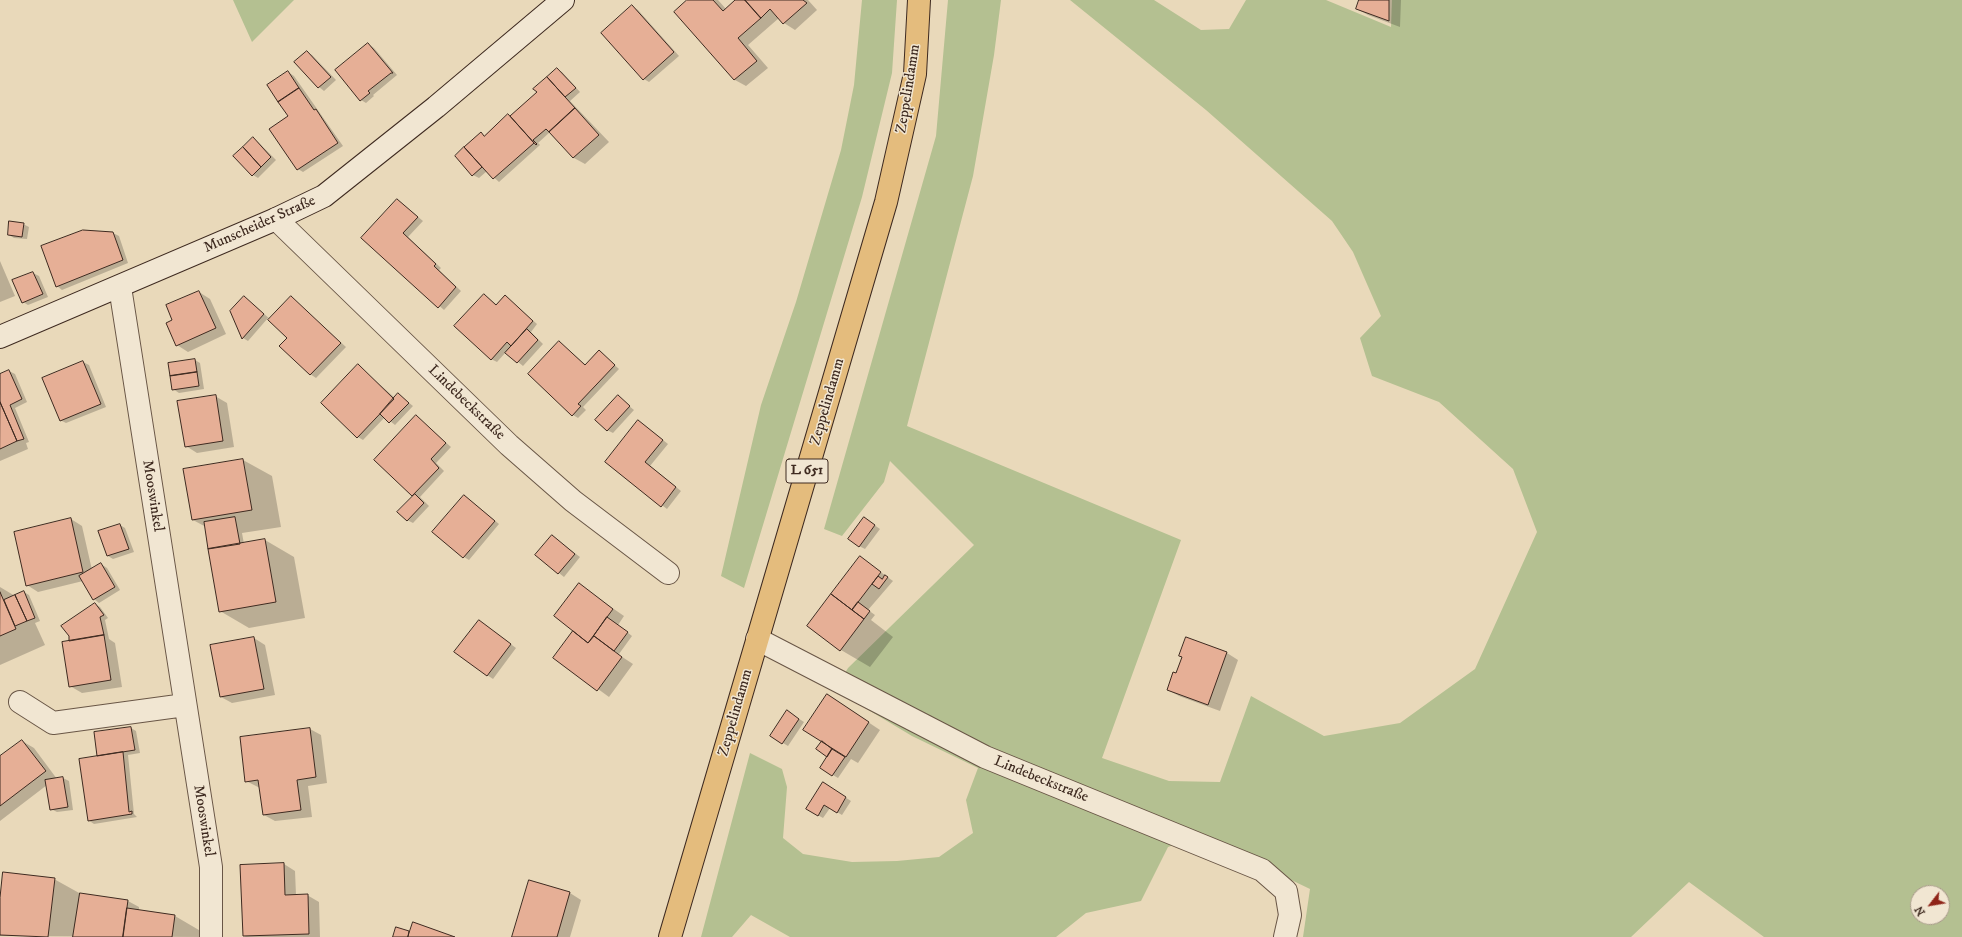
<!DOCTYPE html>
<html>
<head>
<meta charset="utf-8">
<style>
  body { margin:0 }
  #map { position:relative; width:1962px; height:937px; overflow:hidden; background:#e9d9ba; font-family:"IM FELL DW Pica",serif }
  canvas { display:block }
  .north { position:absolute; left:1910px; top:885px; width:40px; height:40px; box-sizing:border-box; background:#f1e6d2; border:1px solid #a99b8b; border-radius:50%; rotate:239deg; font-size:11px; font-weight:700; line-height:16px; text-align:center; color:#3e2a20 }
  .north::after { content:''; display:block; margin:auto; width:14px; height:18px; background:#8f2418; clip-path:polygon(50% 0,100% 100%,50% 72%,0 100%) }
</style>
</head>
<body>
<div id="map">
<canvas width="1962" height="937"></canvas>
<div class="north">N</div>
</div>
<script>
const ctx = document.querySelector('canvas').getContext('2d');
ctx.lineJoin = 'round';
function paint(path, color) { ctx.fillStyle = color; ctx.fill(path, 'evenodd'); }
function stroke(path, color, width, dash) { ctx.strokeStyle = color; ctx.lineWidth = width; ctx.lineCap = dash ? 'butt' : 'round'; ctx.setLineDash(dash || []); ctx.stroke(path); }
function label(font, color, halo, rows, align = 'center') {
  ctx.font = font + ' "IM FELL DW Pica",serif'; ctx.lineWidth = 3; ctx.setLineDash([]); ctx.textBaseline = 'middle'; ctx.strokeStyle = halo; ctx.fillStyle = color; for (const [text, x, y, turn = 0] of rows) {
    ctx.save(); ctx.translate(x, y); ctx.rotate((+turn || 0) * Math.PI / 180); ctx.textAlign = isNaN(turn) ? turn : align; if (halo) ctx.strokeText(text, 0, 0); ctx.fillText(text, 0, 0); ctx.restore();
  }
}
const green = new Path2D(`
  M233,0H294L252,42Z
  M862,0H897L892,73L862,197L744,588L721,576L761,405L796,302L841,150L854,85Z
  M948,0H1001L994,55L973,176L907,426L1181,540L1102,758L1169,781L1220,782L1251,696L1324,736L1400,723L1475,669L1537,532L1513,469L1439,402L1372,376L1360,338L1381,316L1353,252L1332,221L1206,110L1070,0H1154L1201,30L1229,29L1246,0H1326L1391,27L1392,0H1962V937H1764L1689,882L1631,937H1303L1310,889L1200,836L1168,847L1141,901L1086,913L1056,937H790L751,915L732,937H701L750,753L782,769L787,787L783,838L803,854L852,862L897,861L939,857L973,833L966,800L978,768L912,736L835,690L848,668L974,545L890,461L884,482L842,536L824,529L936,136ZM1918,893H1942V917H1918Z`);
const shadow = new Path2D(`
  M689,0H718L726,9L737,0H808L817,10L795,30L784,23L779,18L748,45L768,68L746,86L735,80L676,12Z
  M1360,0H1401L1400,27L1368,15L1357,9Z
  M632,6L638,10L679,56L649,82L644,79Z
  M368,44L374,48L397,75L373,95L374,96L366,103L361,100Z
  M307,52L312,55L336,80L324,91L319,87L296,62Z
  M557,69L562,72L580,92L570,101L609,142L585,164L574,158L550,132L538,143L540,145L499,182L487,171L479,178L473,175L456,156L481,134L485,136L510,117L538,92Z
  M288,72L294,76L343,146L303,172L298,169L289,117Z
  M253,139L258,142L276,160L258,178L253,175Z
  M398,200L423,221L408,237L441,268L439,270L461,291L444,310L363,238Z
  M23,224L29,227L27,239L14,238L9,235Z
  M113,233L119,236L128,263L62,290L57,286Z
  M0,261L15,296L0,302Z
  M33,273L39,276L48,297L28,305L23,302L14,281Z
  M199,292L210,299L226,334L188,352L177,345L174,321Z
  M485,295L497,305L505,296L537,324L531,332L543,344L523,366L506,352L497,362L491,359Z
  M244,297L270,319L291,297L346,347L316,378L310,374L288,338L268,318L248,341L243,338L231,311Z
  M559,342L586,365L599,351L619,369L583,407L586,410L578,418L573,415Z
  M195,360L200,363L204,389L179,393L173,389Z
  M83,362L89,365L106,407L66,423L60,420L43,379Z
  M358,365L395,398L398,394L413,406L395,425L385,417L363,440L358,437Z
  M9,371L15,374L27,402L15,408L29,442L26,443L28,449L0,461V375Z
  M215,396L227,403L234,447L197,453L186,446Z
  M618,397L634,410L613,433L607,430Z
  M416,416L451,447L436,463L444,471L420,497L429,506L413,523L407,520L414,496L375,460Z
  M644,425L668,444L650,466L681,491L667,509L606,462Z
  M243,460L272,476L281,527L242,533L244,544L265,540L294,557L305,618L249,628L220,611L206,527L193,520Z
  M465,496L499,524L469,560L464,557Z
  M71,519L82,526L92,570L101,564L107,568L120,590L99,603L94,599L83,581L38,592L27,585Z
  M870,522L880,529L865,549L859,546Z
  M120,525L125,528L134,552L113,559L108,556L100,532Z
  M552,536L580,557L564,577L536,555Z
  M860,557L893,581L868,610L875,615L871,620L893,637L870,667L841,650L808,626Z
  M579,585L624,616L618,625L632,636L619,654L610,649L633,664L609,697L554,657L575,631Z
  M0,587L15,596L24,592L29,595L40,621L35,623L45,645L0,665Z
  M95,604L100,607L108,618L105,620L109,639L115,643L122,687L82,693L70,686Z
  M479,621L516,648L493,679L487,675Z
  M254,638L265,645L275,695L232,703L221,697Z
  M1186,638L1227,653L1238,660L1220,711L1179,696L1168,690L1183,657Z
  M838,702L880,730L858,763L851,759L838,778L821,768L828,757L823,741Z
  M793,715L804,722L788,746L783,743Z
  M131,728L136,731L140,753L128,755L134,814L137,817L94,824L88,820L98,756L95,733Z
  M310,729L321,735L327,783L308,786L312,817L275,821L264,815L260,788L246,781Z
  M22,741L34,748L57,779L63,778L69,781L73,810L57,812L51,809L47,785L0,821V757Z
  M823,783L851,801L842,815L830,808L823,818L807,809Z
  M284,864L295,871L296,895H307L319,902L320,937H246L244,936Z
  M54,879L81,894L128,901L139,907V911L175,916L204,933L203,937L0,936V907Z
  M529,881L570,893L581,900L570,937H513Z`);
const building = new Path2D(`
  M687,0H713L723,11L735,0H745L761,18L738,38L757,61L734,80L674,12Z
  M745,0H803L807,3L783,24L770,9L761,18Z
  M1359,0H1389V21L1356,9Z
  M632,5L674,52L643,80L601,33Z
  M368,43L393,73H391L368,91L370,93L360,101L335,70Z
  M307,51L331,77L318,88L294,62Z
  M557,68L576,88L565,97L547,77Z
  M288,71L299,88L278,102L267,85Z
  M547,77L575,108L549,132L546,129L533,140L537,144L536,145L510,116L537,92L533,89Z
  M299,88L314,110L316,109L338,143L297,170L269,129L288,116L278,102Z
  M575,108L599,135L573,158L549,132Z
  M508,114L534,143L493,179L464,147L481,132L484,136Z
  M253,137L271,157L261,167L243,147Z
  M243,147L261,167L252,176L233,156Z
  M464,147L482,167L472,176L455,156Z
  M397,199L418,217L403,233L436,264L434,266L456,287L438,308L361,238Z
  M9,221L24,223L22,237L8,235Z
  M83,230L113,232L123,260L56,287L41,246Z
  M33,272L43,294L22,303L12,280Z
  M199,291L216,328L176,346L166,323L172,320L166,305Z
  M484,294L496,305L505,295L533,321L511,346L507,342L491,360L454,326Z
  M244,296L264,314L242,339L230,311Z
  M291,296L341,343L310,375L279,346L287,338L268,320Z
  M527,329L538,340L517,363L505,353Z
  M559,341L585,365L599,350L615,365L578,404L581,406L572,416L528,374Z
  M195,359L197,372L170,376L168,363Z
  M83,361L101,404L60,421L42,378Z
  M358,364L394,399L357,438L321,403Z
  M9,370L22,399L10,405L24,439L17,441L0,402V374Z
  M197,372L199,386L172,390L170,376Z
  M398,393L409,403L389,423L380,414Z
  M216,395L223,441L185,447L177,401Z
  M618,395L630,406L607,431L595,420Z
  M0,402L17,441L0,449Z
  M416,415L446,443L431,459L439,468L412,496L374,460Z
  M638,420L663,440L645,462L676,487L661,507L605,462Z
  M243,459L252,510L192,520L183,469Z
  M415,494L424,503L407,521L397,512Z
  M464,495L495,521L463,558L432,532Z
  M235,517L240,544L208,549L204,522Z
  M864,517L875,525L859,547L848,539Z
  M71,518L83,572L26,586L14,532Z
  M120,524L129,549L107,556L98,531Z
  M552,535L575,554L558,574L535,555Z
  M265,539L276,602L219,612L208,549Z
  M860,556L881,572L852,610L831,594Z
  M101,563L115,587L93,600L79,576Z
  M885,575L888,577L879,589L872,584L878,576L882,579Z
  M579,583L613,609L588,643L554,616Z
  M24,591L35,618L27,621L15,595Z
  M0,592L16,629L0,636Z
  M831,594L864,619L840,651L807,626Z
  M15,595L27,621L15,626L4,600Z
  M858,602L870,611L864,619L852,610Z
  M95,603L104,615L100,617L104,635L69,641V636L61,626Z
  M607,617L628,632L614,651L594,636Z
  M479,620L511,644L487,676L454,652Z
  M573,631L588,643L594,636L622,657L597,691L553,658Z
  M104,635L111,680L69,687L62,642Z
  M254,637L264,689L220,697L210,645Z
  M1186,637L1227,652L1208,705L1167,690L1173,672L1176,673L1182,657L1179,656Z
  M827,694L869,722L846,757L803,730Z
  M787,710L799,719L782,744L770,736Z
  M131,727L135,750L97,756L94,732Z
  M310,728L316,777L297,780L301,810L263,815L258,780L245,782L240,737Z
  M22,740L46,771L0,806V756Z
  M822,741L832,749L827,757L816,749Z
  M832,749L845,757L832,776L820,768Z
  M123,752L129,812L132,811V814L88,821L79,759Z
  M63,777L68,807L50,810L45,780Z
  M823,782L846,797L837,813L824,805L818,816L806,809Z
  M284,863L285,895L308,894L309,934L243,936L240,865Z
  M3,872L55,878L48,937L0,935V898Z
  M529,880L570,892L557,937H512Z
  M80,893L128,900L123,937H73Z
  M127,908L175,915L172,937H123Z
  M413,922L455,937H408Z
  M396,927L409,931L408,937H393Z`);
const street = new Path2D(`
  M276,219L509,445L573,501L668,573
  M120,287L211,867V937
  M757,639L985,757L1262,870L1286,891L1290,915L1285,937
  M20,702L53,723L185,705`);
const secondary = new Path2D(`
  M0,337L276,219L324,196L436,107L563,0`);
const primary = new Path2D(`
  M670,937L886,202L915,74L919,0`);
const shields = [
  [807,471,42]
];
const shieldNames = [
  ["L 651",807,471]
];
const streetNames = [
  ["Zeppelindamm",909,89,-81],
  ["Munscheider Straße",260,225,-24],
  ["Zeppelindamm",828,402,-74],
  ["Lindebeckstraße",466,403,44],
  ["Mooswinkel",152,496,81],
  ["Zeppelindamm",736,713,-74],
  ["Lindebeckstraße",1041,780,22],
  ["Mooswinkel",203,821,81]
];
paint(green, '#b4c091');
paint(shadow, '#0003');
paint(building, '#e6af96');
stroke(building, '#3e2a20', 1);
stroke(street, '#695646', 24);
stroke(secondary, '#3e2a20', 24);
stroke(primary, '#3e2a20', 24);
stroke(street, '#f1e6d2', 22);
stroke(secondary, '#f1e6d2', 22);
stroke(primary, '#e4bc7d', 22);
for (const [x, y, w] of shields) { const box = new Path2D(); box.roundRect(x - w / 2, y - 12, w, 24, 3); ctx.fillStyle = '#f1e6d2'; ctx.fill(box); stroke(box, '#3e2a20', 1); }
label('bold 14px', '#3e2a20', null, shieldNames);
label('15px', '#3e2a20', '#f1e6d2', streetNames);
</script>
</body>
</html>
